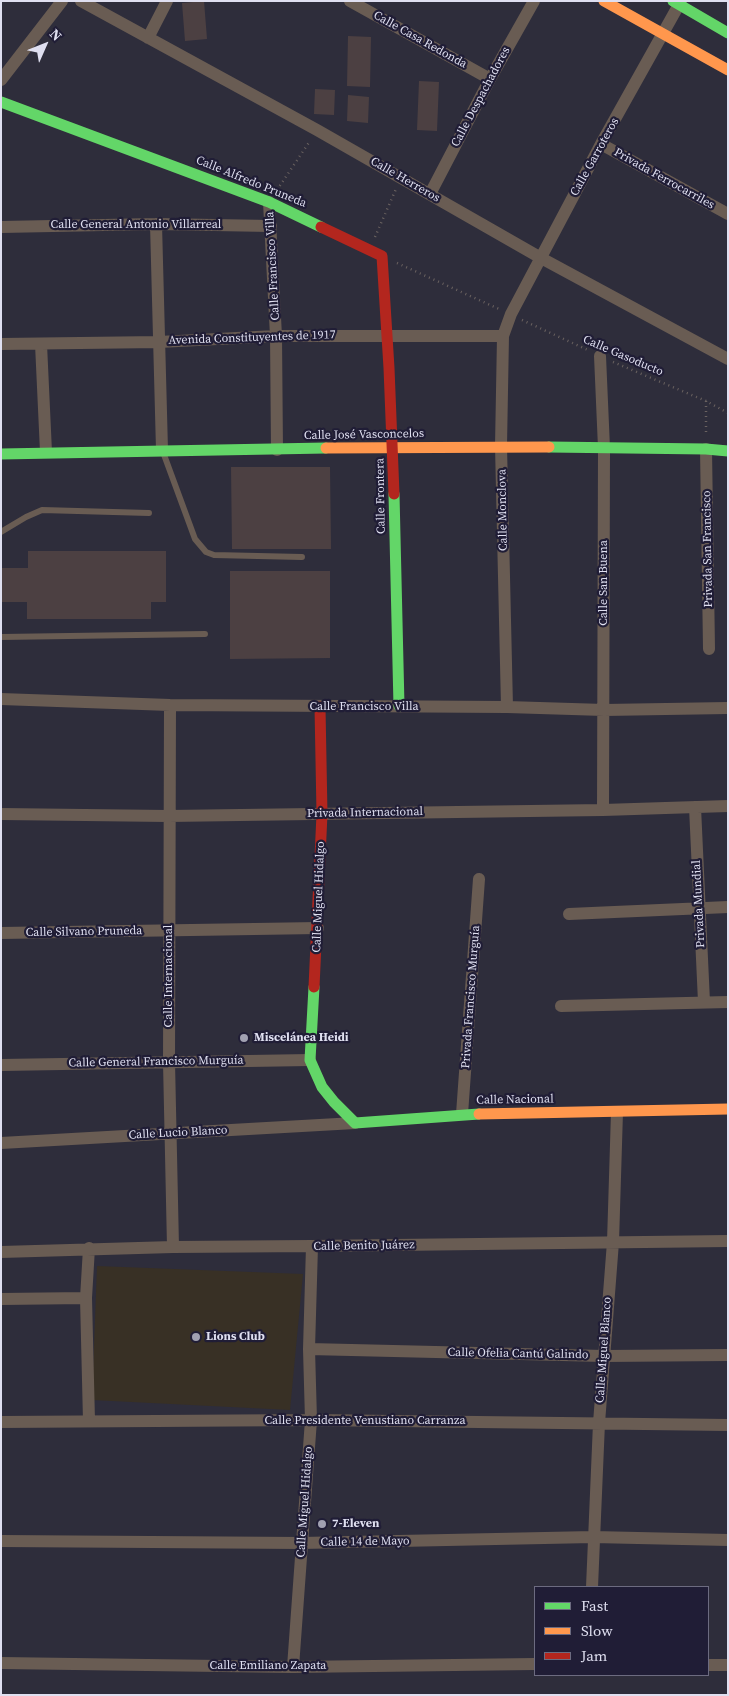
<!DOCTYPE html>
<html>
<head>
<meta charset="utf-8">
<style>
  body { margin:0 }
  #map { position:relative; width:729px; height:1696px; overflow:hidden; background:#2e2d3b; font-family:"Source Serif 4",serif }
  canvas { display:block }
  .frame { position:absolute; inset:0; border:2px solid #dfdff0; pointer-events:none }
  .legend { position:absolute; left:534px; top:1586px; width:175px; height:90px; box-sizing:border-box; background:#201d36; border:1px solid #6c6b80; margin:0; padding:6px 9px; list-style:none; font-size:15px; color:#dfdff0 }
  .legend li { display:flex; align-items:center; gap:10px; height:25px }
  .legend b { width:25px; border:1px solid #6c6b80 }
  .north { position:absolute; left:20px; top:20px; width:50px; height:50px; -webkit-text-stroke:4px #201d36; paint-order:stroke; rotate:46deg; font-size:14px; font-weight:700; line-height:20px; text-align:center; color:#dfdff0 }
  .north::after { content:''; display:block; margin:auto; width:18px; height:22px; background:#dfdff0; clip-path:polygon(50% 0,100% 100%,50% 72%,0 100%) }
</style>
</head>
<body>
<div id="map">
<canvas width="729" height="1696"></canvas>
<div class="frame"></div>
<ul class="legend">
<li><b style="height:6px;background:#63d668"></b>Fast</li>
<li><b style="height:6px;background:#ff974d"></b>Slow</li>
<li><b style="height:6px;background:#b3261e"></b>Jam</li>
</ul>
<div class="north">N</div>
</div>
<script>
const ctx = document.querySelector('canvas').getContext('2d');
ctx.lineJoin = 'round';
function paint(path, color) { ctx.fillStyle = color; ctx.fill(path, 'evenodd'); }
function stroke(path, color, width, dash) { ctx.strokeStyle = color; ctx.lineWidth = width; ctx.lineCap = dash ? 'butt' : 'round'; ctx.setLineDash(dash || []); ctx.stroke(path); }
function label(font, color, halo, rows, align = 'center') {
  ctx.font = font + ' "Source Serif 4",serif'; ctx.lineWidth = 4.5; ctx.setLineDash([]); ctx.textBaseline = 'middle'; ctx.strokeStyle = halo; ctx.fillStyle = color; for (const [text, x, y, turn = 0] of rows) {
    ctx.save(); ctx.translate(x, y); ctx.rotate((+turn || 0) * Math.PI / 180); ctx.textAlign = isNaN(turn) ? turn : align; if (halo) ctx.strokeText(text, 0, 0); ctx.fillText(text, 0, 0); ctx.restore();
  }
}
const education = new Path2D(`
  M97,1266L303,1274L290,1410L92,1400Z`);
const building = new Path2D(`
  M204,1L207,39L185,41L182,3Z
  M348,36L371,37L370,87L347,86Z
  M419,81L439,82L437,131L417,130Z
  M315,89L335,90L334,115L314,114Z
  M348,95L369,97L368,123L347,121Z
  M231,467H330L331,549H232Z
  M28,551H166V602H151V619H27V602H1V568H28Z
  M230,571H330V658L230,659Z`);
const path = new Path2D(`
  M277,190L310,141
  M375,237L396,189
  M397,263L499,309
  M522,320L590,351
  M613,362L706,401L728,413
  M706,401V435`);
const lane = new Path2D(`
  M163,452L195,539L206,552L214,555L302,557
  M1,532L26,517L42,510L149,513
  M1,637L205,634`);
const street = new Path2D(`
  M81,1L317,130L541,258L728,359
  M350,1L490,79
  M148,38L167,1
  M1,80L62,1
  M601,144L728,214
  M430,194L490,79L534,1
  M269,202L276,336L277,450
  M156,224L162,450
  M1,227L156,224L271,226
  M1,344L159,342L276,336H503
  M41,344L46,452
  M600,356L604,448L603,810
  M706,449L709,649
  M1,699L170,705L507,707L604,710L728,708
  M170,705L169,1062L173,1247
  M507,707L501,446L503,336L511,314L601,144L681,1
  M695,807L704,1002
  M1,814L168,816L603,810L728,806
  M569,914L728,907
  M1,933L318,928
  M561,1006L728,1002
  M1,1065L310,1060
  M462,1114L479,879
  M1,1143L355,1123
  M1,1252L173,1247L312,1246L728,1241
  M1,1299L86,1298
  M309,1349L604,1356L728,1355
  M89,1421L86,1298L89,1248
  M1,1422L311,1420L728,1425
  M1,1541L301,1543L593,1537L728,1540
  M592,1587L599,1423L613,1242L617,1112
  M1,1663L293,1667L535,1664
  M708,1665H728
  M293,1667L311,1420L309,1349L312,1246`);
const fast = new Path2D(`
  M673,1L728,33
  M1,102L269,202L321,227
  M549,447L706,449L728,451
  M1,454L326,448
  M394,494L399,706
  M314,987L310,1060L322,1087L334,1102L355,1123L479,1114`);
const slow = new Path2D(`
  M604,1L728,70
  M326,448L549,447
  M479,1114L728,1109`);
const jam = new Path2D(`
  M321,227L382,256L389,368L394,494
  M314,987L322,814L320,707`);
const markers = [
  [244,1038,5,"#a1a1b1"],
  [196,1337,5,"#a1a1b1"],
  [322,1524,5,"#a1a1b1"]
];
const streetNames = [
  ["Calle Casa Redonda",420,40,29],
  ["Calle Despachadores",481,97,-62],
  ["Calle Garroteros",595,157,-61],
  ["Privada Ferrocarriles",664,179,29],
  ["Calle Herreros",405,180,30],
  ["Calle Alfredo Pruneda",251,182,22],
  ["Calle General Antonio Villarreal",136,225],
  ["Calle Francisco Villa",273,266,-93],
  ["Avenida Constituyentes de 1917",252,338,-2],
  ["Calle Gasoducto",623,356,23],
  ["Calle José Vasconcelos",364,435,-1],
  ["Calle Frontera",381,496,-91],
  ["Calle Monclova",503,510,-91],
  ["Privada San Francisco",708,549,-91],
  ["Calle San Buena",604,583,-90],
  ["Calle Francisco Villa",364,707],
  ["Privada Internacional",365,813,-1],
  ["Calle Miguel Hidalgo",319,897,-88],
  ["Privada Mundial",699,904,-93],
  ["Calle Silvano Pruneda",84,932,-1],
  ["Calle Internacional",169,976,-90],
  ["Privada Francisco Murguía",471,997,-86],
  ["Calle General Francisco Murguía",156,1062,-1],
  ["Calle Nacional",515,1100,-1],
  ["Calle Lucio Blanco",178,1133,-3],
  ["Calle Benito Juárez",364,1246,-1],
  ["Calle Miguel Blanco",604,1350,-86],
  ["Calle Ofelia Cantú Galindo",518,1354,1],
  ["Calle Presidente Venustiano Carranza",365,1421],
  ["Calle Miguel Hidalgo",305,1502,-86],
  ["Calle 14 de Mayo",365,1542,-1],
  ["Calle Emiliano Zapata",268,1666]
];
const poiNames = [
  ["Miscelánea Heidi",254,1038],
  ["Lions Club",206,1337],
  ["7-Eleven",332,1524]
];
paint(education, '#383025');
paint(building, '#4c4042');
stroke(path, '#6a6260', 2.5, [1, 4]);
stroke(lane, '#695c53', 6);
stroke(street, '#695c53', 12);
stroke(fast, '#63d668', 11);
stroke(slow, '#ff974d', 11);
stroke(jam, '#b3261e', 11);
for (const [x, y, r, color] of markers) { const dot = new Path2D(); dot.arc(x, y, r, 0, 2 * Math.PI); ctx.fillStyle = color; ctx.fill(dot); stroke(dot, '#201d36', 2); }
label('12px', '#dfdff0', '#201d36', streetNames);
label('bold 12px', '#dfdff0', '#201d36', poiNames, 'left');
</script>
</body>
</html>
